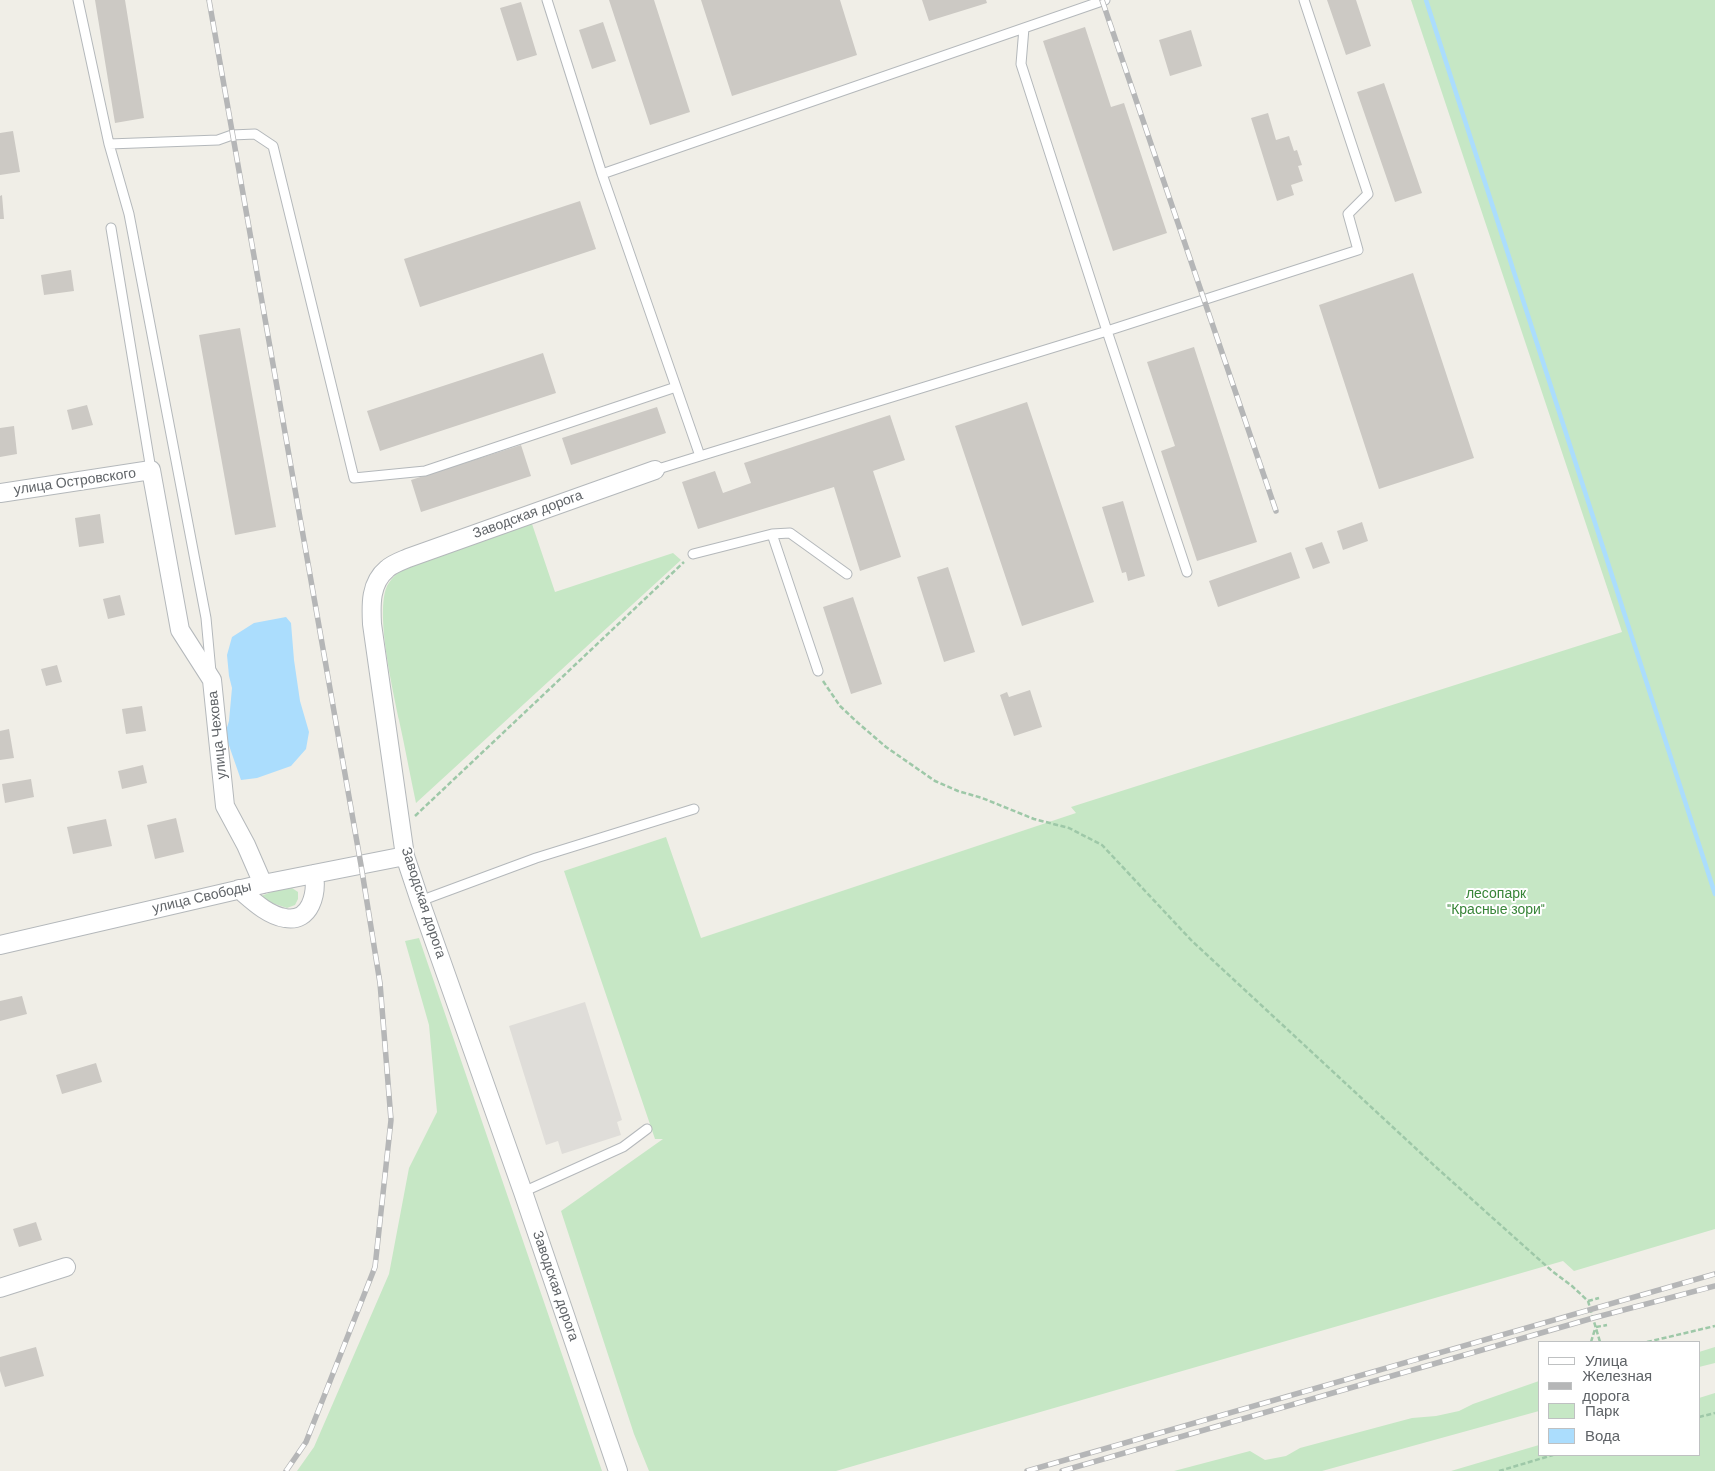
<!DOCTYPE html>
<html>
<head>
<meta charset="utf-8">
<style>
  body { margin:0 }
  #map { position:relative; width:1715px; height:1471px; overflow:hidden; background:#f0eee7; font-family:"DM Sans",sans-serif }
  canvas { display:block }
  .legend { position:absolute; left:1538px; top:1341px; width:162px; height:115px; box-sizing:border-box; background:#fff; border:1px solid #bfc1c2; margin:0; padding:6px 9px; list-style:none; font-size:15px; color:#5f6367 }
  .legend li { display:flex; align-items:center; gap:10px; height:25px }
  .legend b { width:25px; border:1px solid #bfc1c2 }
</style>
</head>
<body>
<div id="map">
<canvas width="1715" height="1471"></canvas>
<ul class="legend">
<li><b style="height:6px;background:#fff"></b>Улица</li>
<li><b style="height:6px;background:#b5b6b7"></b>Железная дорога</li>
<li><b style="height:14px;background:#c6e7c5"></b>Парк</li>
<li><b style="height:14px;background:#abddfd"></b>Вода</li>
</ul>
</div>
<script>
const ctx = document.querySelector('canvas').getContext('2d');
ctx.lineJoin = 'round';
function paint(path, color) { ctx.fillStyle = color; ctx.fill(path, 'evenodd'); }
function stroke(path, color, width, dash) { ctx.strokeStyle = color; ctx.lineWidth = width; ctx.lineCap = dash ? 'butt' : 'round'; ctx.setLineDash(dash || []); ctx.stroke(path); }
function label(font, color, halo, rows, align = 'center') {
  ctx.font = font + ' "DM Sans",sans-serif'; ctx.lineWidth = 4; ctx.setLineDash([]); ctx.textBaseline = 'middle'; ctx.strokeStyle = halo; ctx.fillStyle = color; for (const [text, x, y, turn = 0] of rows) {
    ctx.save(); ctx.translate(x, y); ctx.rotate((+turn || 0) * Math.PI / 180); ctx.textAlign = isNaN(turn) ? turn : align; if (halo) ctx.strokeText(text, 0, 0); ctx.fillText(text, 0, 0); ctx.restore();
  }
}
const industrial = new Path2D(`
  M585,1002L622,1120L617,1122L621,1135L562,1154L558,1141L546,1145L509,1026Z`);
const green = new Path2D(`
  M1411,0H1715V1229L1574,1271L1563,1261L836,1471H649L634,1434L561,1211L663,1139H655L564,871L666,837L701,938L1076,813L1071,807L1622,632Z
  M531,521L555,592L673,553L681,560L416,803C410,775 405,747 399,720C393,690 375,613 387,586C392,576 403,569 412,562Z
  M292,888L298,892V899L295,905L287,908L263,900L261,896L277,890Z
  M419,938L602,1471H297L314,1447L389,1274L409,1168L437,1112L429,1025L405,941Z
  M1715,1347V1363L1699,1367V1352Z
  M1539,1381V1411L1322,1471H1174L1250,1451L1265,1460L1286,1456L1300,1448L1412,1418L1436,1416L1459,1411L1473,1404Z
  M1715,1393V1471H1451L1539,1445V1455H1699V1398Z`);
const water = new Path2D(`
  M286,617L291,623L294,660L300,701L309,732L306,749L291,766L257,778L241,780L225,734L229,721L232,688L229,676L227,655L232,637L254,623Z`);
const stream = new Path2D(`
  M1426,0L1715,894`);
const building = new Path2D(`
  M95,0H125L144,118L115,123Z
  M609,0H654L690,112L650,125Z
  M701,0H840L857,55L732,96Z
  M922,0H986L987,3L929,21Z
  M1327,0H1356L1371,46L1346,55Z
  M521,2L537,55L517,61L500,8Z
  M603,22L616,61L592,69L579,30Z
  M1085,27L1111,107L1124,103L1167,233L1113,251L1043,41Z
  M1191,30L1202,66L1170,76L1159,40Z
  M1384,83L1422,193L1395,202L1357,92Z
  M1268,113L1276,140L1289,136L1294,151L1297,150L1302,165L1298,166L1303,181L1291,185L1294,195L1277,201L1251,118Z
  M13,131L20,172L0,175V133Z
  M2,195L4,219H0V196Z
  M580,201L596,249L420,307L404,259Z
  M71,270L74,291L44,295L41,275Z
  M1413,273L1474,458L1379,489L1319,305Z
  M240,328L276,527L235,535L199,335Z
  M1194,347L1257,542L1197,561L1161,451L1175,446L1147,362Z
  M543,353L556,393L380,451L367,411Z
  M1027,402L1094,602L1022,626L955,426Z
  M87,405L93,425L72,430L67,410Z
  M657,407L666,433L571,465L562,438Z
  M890,415L905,460L873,471L901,557L860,571L834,487L698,529L682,482L715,471L723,493L751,483L744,463Z
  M14,426L17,454L0,457V428Z
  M521,445L531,476L421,512L411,480Z
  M1123,501L1145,576L1128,581L1126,572L1122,573L1102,507Z
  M100,514L104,543L79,547L75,518Z
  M1362,522L1368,541L1343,550L1337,531Z
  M1322,542L1330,563L1313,569L1305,548Z
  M1291,552L1300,578L1218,607L1209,581Z
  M948,567L975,652L944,662L917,577Z
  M120,595L125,615L108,619L103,599Z
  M853,597L882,684L851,694L823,607Z
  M57,665L62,682L46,686L41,669Z
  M1030,690L1042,727L1014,736L1000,695L1007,692L1009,697Z
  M142,706L146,731L126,734L122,709Z
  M9,729L14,758L0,760V731Z
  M143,765L147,783L122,789L118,771Z
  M31,779L34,797L5,803L2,784Z
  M176,818L184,852L155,859L147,825Z
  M106,819L112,846L73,854L67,827Z
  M22,996L27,1014L0,1021V1001Z
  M96,1063L102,1082L62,1094L56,1075Z
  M36,1222L42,1240L19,1247L13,1229Z
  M36,1347L44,1376L5,1387L0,1371V1357Z`);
const path = new Path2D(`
  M823,681L840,706L857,722L886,747L935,781L958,791L982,798L1034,819L1069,828L1102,845L1192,941L1438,1169L1552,1271L1572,1286L1588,1301L1600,1342
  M415,816L684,562
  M1588,1301L1599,1298
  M1596,1327L1607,1325
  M1591,1342L1595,1329
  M1647,1342L1715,1326
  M1699,1417L1715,1413
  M1499,1471L1553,1455`);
const lane = new Path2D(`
  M78,0L109,144L218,140L232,135L255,134L273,146L354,478L425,471L676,387
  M547,0L602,174
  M1105,0L602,174L700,456L1107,331L1358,250L1348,214L1368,194L1304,0
  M1024,28L1021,64L1107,331L1187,572
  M109,144L129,214L206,618L211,672
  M111,228L151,470
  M655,470L700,456
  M772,534L818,671
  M693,554L772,534L790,533L847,574
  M420,901L536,858L694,809
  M523,1192L623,1147L647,1129`);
const street = new Path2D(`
  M0,493L151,470L180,630L212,680L225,806L246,845L263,884
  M239,889C252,900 267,915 285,918C311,923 317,893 314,874
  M0,945L263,884L405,856
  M0,1288L66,1267
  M618,1471L523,1192L420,901L405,856L372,624C371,605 370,583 387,569C392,564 401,561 408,558L655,470`);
const rail = new Path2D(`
  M209,0L361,865L380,983L391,1120L375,1267L306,1442L286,1471
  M1102,0L1276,511
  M1027,1471L1715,1274
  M1062,1471L1593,1318L1715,1286`);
const streetNames = [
  ["улица Островского",75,482,-8],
  ["Заводская дорога",528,515,-20],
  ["улица Чехова",218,735,-96],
  ["улица Свободы",202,898,-13],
  ["Заводская дорога",423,903,72],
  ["Заводская дорога",555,1286,71]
];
const parkNames = [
  ["лесопарк",1496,894],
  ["\"Красные зори\"",1496,910]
];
paint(industrial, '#dfddd9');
paint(green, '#c6e7c5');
paint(water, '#abddfd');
stroke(stream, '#abddfd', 4.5);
paint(building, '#ccc9c4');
stroke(lane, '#b4b8bb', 11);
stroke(street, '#b4b8bb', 20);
stroke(path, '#9ec8a8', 2.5, [5, 2.5]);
stroke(lane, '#fff', 9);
stroke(street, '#fff', 18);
stroke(rail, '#b5b6b7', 5.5);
stroke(rail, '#fff', 4, [11]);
label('14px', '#5f6367', '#fff', streetNames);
label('14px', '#388538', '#fff', parkNames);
</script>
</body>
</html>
